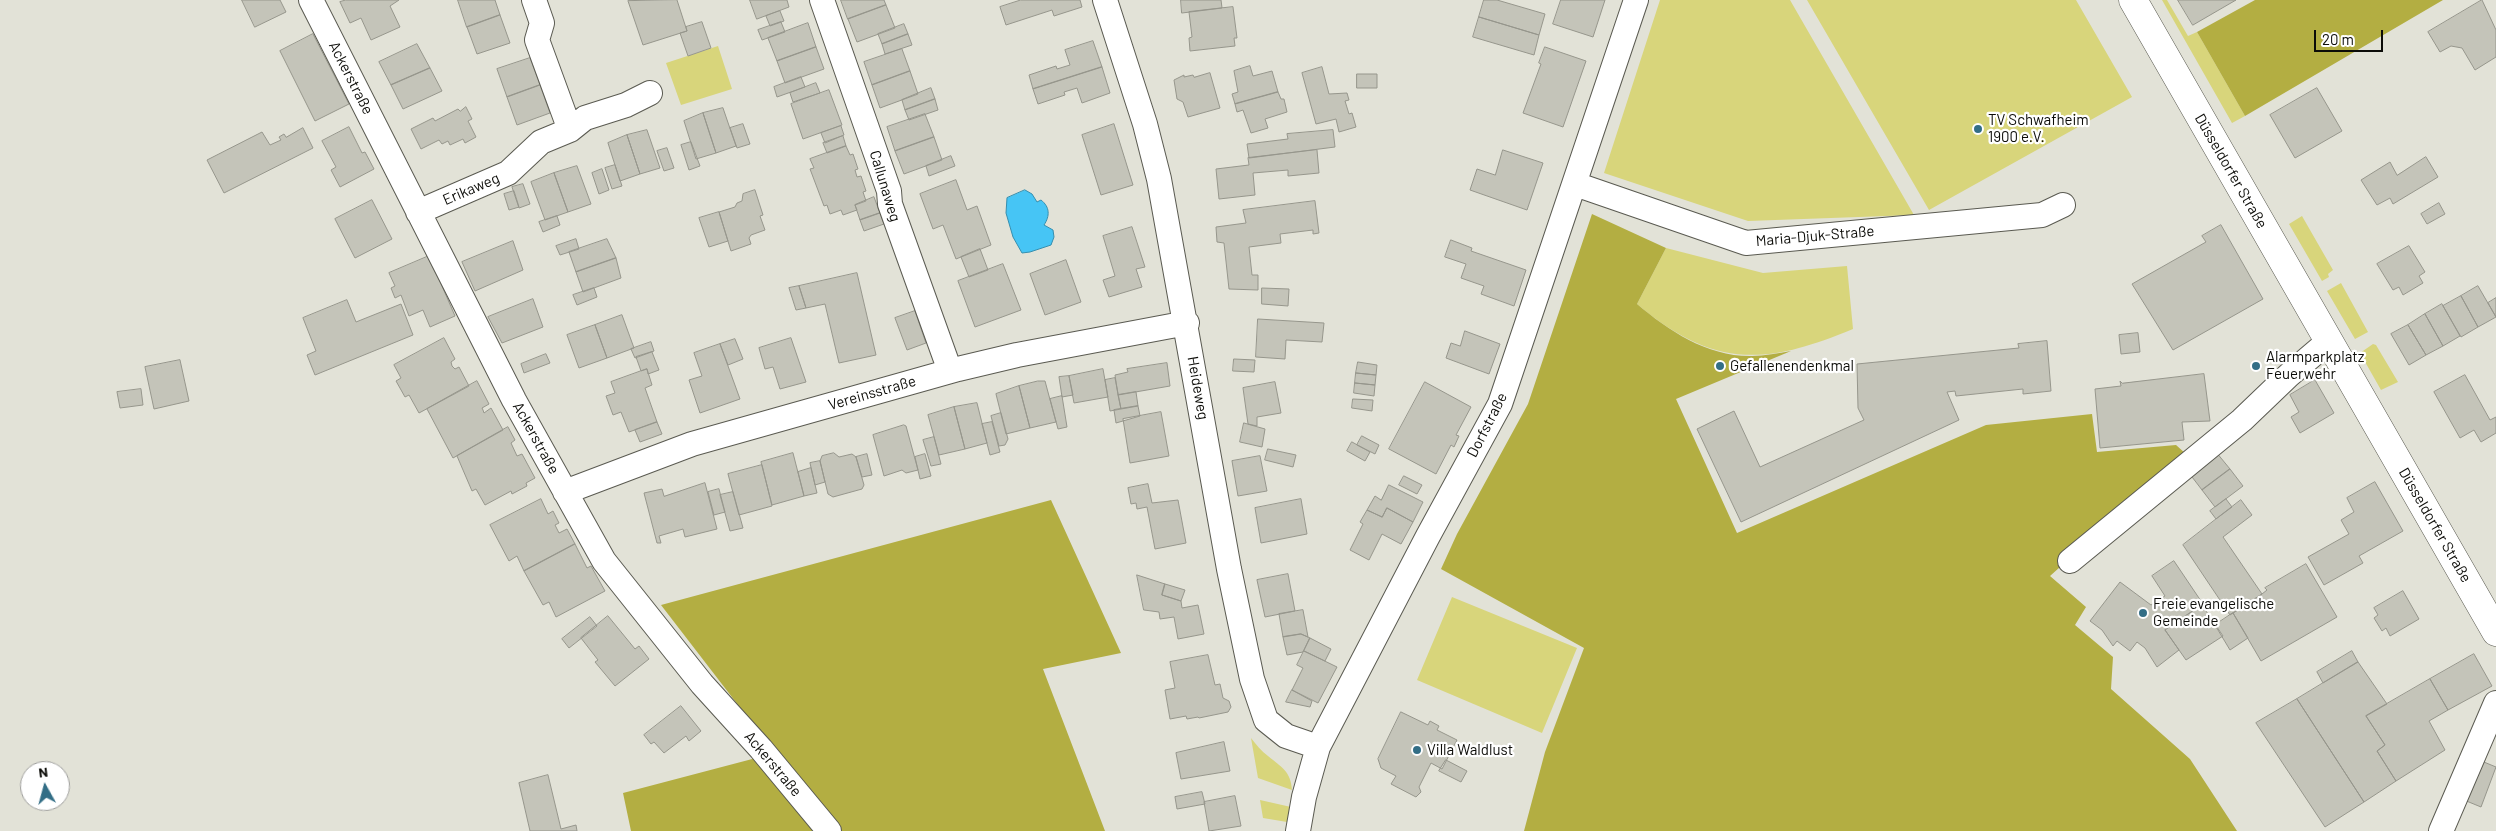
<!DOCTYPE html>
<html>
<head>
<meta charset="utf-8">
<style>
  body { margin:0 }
  #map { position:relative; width:2496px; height:831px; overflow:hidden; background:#e2e2d7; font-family:Barlow,sans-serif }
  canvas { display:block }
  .north { position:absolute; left:20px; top:761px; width:50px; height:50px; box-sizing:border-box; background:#fff; border:1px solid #9e9e9c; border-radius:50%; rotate:353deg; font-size:14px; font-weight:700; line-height:20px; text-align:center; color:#0c0c08 }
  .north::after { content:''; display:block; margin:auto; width:18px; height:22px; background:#336e86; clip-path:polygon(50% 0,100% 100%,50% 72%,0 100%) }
  .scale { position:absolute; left:2314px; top:30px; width:69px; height:22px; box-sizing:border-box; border:2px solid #0c0c08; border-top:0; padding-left:6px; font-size:15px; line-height:18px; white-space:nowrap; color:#0c0c08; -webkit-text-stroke:4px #fff; paint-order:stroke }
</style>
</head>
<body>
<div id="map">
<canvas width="2496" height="831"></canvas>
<div class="north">N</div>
<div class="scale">20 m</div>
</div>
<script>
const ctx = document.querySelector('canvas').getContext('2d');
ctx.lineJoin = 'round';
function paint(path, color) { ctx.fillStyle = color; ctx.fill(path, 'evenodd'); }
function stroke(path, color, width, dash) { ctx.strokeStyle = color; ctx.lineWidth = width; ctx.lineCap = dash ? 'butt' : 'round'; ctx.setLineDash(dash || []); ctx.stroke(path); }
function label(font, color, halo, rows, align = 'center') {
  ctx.font = font + ' Barlow,sans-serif'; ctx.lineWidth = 4.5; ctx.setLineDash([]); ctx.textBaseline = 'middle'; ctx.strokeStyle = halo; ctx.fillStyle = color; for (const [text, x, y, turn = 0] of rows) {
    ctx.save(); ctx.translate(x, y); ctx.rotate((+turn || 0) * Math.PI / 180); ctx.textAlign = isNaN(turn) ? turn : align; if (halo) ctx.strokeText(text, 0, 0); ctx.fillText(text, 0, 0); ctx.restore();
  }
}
const green = new Path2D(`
  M1660,0H1790L1914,215L1748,221L1604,173Z
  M1807,0H2076L2132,97L1929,210Z
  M2162,0H2167L2188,36L2197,32L2245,116L2232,123Z
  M718,46L732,89L681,105L666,63Z
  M2302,216L2333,270L2328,274L2329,277L2322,281L2289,224Z
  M1666,248L1763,273L1847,266L1853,329C1764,366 1713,368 1637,304Z
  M2341,283L2368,332L2355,339L2327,291Z
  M2373,344L2376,345L2398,382L2381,390L2360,353Z
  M1452,597L1577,648L1542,733L1417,680Z
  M1251,738C1256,744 1261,751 1268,756C1281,767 1291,771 1292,790L1258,778Z
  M1260,800L1291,807L1287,822L1263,818Z`);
const forest = new Path2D(`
  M2255,0H2443L2245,116L2197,32Z
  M1592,214L1666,248L1637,304C1669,331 1708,357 1752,356C1765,356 1778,353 1791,351L1676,399L1737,533L1986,425L2092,414L2097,452L2176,445L2186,454L2050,576L2086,607L2075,625L2113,657L2111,689L2190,759L2237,831H1524L1545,752L1584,648L1441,569L1457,534L1528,404Z
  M1051,500L1121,653L1043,669L1105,831H631L623,793L775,753L661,605Z`);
const water = new Path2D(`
  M1025,190L1032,194L1037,202L1041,200C1050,207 1050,216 1044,225L1053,230L1054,237L1051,245L1030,252L1022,253L1013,237L1006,213L1007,198Z`);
const building = new Path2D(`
  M242,0H280L286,12L255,27Z
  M346,0H399L390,6L400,27L371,40L361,18L350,23L340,2Z
  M458,0H495L500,15L467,27Z
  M677,0L687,31L643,45L628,1Z
  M750,0H787L789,7L757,19Z
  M841,0H884L886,5L848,19Z
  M1021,0H1080L1082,7L1054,16L1052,10L1006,25L1000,7Z
  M1181,0H1221L1222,8L1182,13Z
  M1484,0H1497L1545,14L1539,35L1479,17Z
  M1561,0H1605L1593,37L1553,24Z
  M2178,0H2236L2193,25Z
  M2482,0L2496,30V57L2475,70L2462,48L2451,46L2440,52L2428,32Z
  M886,5L895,28L857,42L848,19Z
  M1233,7L1237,38H1234L1235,46L1190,51L1189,38L1192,37L1189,12Z
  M780,11L784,21L770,26L766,16Z
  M500,15L510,43L477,54L467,27Z
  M1479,17L1539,35L1534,55L1473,37Z
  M702,22L711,48L688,56L680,33L687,31L686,27Z
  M781,22L785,32L762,40L758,30Z
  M808,23L816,47L777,61L768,38Z
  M904,24L908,34L882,44L878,34Z
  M313,34L349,104L315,121L280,51Z
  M908,34L912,45L885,54L882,44Z
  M1093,41L1102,67L1033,89L1029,75L1056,66L1057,69L1070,65L1065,50Z
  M417,44L430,68L391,85L379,62Z
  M816,47L824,69L785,83L777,61Z
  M1545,47L1586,61L1563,127L1523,113L1541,64L1539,63Z
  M902,49L910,71L872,85L864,62Z
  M530,58L540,85L507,97L497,69Z
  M1250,66L1253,76L1272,71L1278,92L1235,104L1232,94L1238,92L1234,71Z
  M1102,67L1110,93L1082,103L1077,88L1064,92L1065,95L1038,104L1033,89Z
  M1322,67L1329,94L1347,93L1349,100L1345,101L1349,114L1352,113L1356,127L1339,132L1336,119L1316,124L1302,73Z
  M430,68L442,91L403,109L391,85Z
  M910,71L918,94L880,108L872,85Z
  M1210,73L1220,108L1188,117L1183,102L1177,99L1174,80L1184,75V77L1193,75L1194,77Z
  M1357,74H1377V88H1357Z
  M801,77L805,87L777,97L774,87Z
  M816,83L820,93L793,102L790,93Z
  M540,85L550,113L517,125L507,97Z
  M931,88L935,99L905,110L902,100Z
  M2317,88L2342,131L2295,158L2270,115Z
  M829,90L842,125L803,139L791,104Z
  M1278,92L1281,99H1284L1287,112L1265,119L1268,128L1251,133L1243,110L1237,112L1235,104Z
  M935,99L938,110L909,120L905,110Z
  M466,107L472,119L468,121L476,137L465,143L463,139L450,145L448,141L442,144L439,140L421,149L411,129L433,118L435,121L458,109L460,111Z
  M723,108L736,146L716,153L703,113Z
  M703,113L716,153L696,159L684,121Z
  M925,114L934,137L895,151L887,127Z
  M743,124L750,144L737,148L730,128Z
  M1114,124L1133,185L1101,195L1082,135Z
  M841,126L844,135L825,143L821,133Z
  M349,127L362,153L365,152L374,169L340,187L331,170L336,167L322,141Z
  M303,128L313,148L224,193L207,160L262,132L270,145L281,140L279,137L284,134L286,137Z
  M647,130L660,168L640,174L627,135Z
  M1333,130L1335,147L1249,158L1247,144L1288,139L1287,134Z
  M627,135L640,174L620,181L608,143Z
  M843,136L846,146L827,153L823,143Z
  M934,137L942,160L904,174L895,151Z
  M691,142L700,166L689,170L681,145Z
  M846,146L850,155L853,154L858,169L855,170L857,177L861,176L866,191L863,192L866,201L855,205L857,210L843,215L841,210L830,214L827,205L824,206L810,169L814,168L810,159Z
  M667,148L674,168L664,171L657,151Z
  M1317,150L1319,173L1288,176V170L1253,173L1255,195L1219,199L1216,169L1249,165L1248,158Z
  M1503,150L1543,163L1527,210L1470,190L1477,169L1495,175Z
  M951,156L955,166L929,176L926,166Z
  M2426,157L2438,177L2393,204L2390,198L2377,205L2361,180L2390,162L2397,175Z
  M615,165L622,186L612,189L605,168Z
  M577,166L591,204L568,212L554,173Z
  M602,169L609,190L599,194L592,173Z
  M554,173L568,212L545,220L531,182Z
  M956,180L967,210L977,206L991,245L956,259L943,225L933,229L920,194Z
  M523,184L530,204L519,208L512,187Z
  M755,190L763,215L760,216L765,230L751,235L749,238L751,244L731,251L719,212L735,207L737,203L742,201L743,194Z
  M514,191L519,207L509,210L504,194Z
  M874,197L880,213L860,220L855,205Z
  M372,200L392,239L355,258L335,219Z
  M1315,201L1319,233L1313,234V230L1280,234L1281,243L1249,247L1252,275H1258V290L1229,289L1224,243L1217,242L1216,227L1246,223L1243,210Z
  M2439,203L2445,214L2427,224L2421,214Z
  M719,212L728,241L709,247L699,218Z
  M880,213L884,224L864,231L860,220Z
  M557,216L560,225L543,232L539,222Z
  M2221,225L2263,299L2173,350L2132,284L2206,242L2202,236Z
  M1132,227L1145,267L1136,269L1142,287L1109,297L1103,280L1115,276L1103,236Z
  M576,239L579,249L560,255L556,246Z
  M607,239L616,258L576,272L569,252Z
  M1451,240L1472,248L1471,251L1526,270L1514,306L1481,294L1484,286L1461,278L1466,264L1445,257Z
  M513,241L523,270L475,291L462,262Z
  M2409,246L2425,272L2419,276L2423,283L2403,295L2399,287L2393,290L2377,264Z
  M980,249L988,270L969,277L961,257Z
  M429,256L455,316L430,327L423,310L409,316L401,295L395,298L391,288L395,286L389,273Z
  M616,258L621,278L583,292L576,272Z
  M1066,260L1081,302L1045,315L1030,274Z
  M1003,264L1021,310L975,327L958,281Z
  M857,273L876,355L839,363L825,304L806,308L799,286Z
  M799,286L806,308L796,310L789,288Z
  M2478,286L2496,317L2478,327L2461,296Z
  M594,288L597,297L577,305L573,295Z
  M1262,288L1289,289L1288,306L1262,304Z
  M2461,296L2478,327L2461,337L2443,306Z
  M2496,298V317L2488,303Z
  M533,299L543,327L502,343L488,317Z
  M347,300L356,322L401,304L413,335L315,375L307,355L316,351L303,318Z
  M2442,304L2460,336L2443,346L2425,314Z
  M915,311L926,343L907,350L895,318Z
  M2425,314L2443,346L2426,355L2408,325Z
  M622,315L634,348L607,358L595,325Z
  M1258,319L1324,323L1322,342L1286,340L1285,359L1256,357Z
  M595,325L607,358L579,368L567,335Z
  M2408,325L2426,355L2409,365L2391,334Z
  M1465,331L1500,344L1489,374L1446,358L1451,343L1460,346Z
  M2138,333L2140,352L2121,354L2119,335Z
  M444,338L455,359L451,362L452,366L455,369L459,367L469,386L419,413L409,395L405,397L396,381L401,378L394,365Z
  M791,338L806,382L780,389L773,367L765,369L759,348Z
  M735,339L743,359L728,365L720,344Z
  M2047,341L2051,391L2023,394V389L1956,396L1955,391L1947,392L1959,420L1741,522L1697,429L1734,411L1760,467L1864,420L1858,408L1857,364L2019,348L2018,344Z
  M651,342L654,351L635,358L631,349Z
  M720,344L740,399L700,413L689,380L702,376L694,353Z
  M652,352L659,370L648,374L647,369L641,371L636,357Z
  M546,354L550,363L524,373L521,364Z
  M1234,359L1255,360L1254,372L1233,371Z
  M180,360L189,401L154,409L145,367Z
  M1358,362L1377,365L1376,375L1356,373Z
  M1167,363L1170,386L1118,395L1115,375L1128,372L1127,369Z
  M647,369L652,385L645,388L657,422L629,432L621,412L613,415L606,396L615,393L611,382Z
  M1103,369L1108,397L1074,403L1069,376Z
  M1356,373L1376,375L1375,385L1355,383Z
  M2204,374L2210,421L2182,422L2184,440L2100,448L2095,389L2121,386L2120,381L2122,383Z
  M2465,375L2490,420L2496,417V433L2481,442L2474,430L2460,438L2434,392Z
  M1069,376L1073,395L1062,397L1059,377Z
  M1115,378L1121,409L1110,411L1105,380Z
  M2315,380L2334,413L2300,433L2291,417L2299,412L2290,395Z
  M477,381L489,404L482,408L483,410L484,413L491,408L503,430L453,458L427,409Z
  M1038,381H1045L1056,422L1030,428L1019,386Z
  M1275,382L1281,413L1257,417V426L1248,424L1243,388Z
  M1425,382L1471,407L1456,435L1459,436L1454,447L1451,445L1436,474L1389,449Z
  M1355,383L1375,385L1374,396L1354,393Z
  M1019,386L1030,428L1006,434L996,394Z
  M141,389L143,405L120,408L117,392Z
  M1136,392L1138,406L1121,409L1118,395Z
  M1062,396L1067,427L1058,429L1050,399Z
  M1353,399L1373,400L1372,411L1352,408Z
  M977,403L987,443L965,449L954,407Z
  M1138,406L1140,416L1116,423L1114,410Z
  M954,407L965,449L939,455L928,415Z
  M1161,412L1169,456L1130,463L1123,419Z
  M1001,413L1008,439L1005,445L999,446L991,416Z
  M657,422L662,434L640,442L635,430Z
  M992,422L1000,452L990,455L982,424Z
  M1244,423L1265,429L1262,447L1240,442Z
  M904,425L906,426L918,470L906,473L902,470L884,476L873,435Z
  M508,427L515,440L511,443L517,456L522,454L535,478L526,483L527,486L512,494L511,491L485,505L476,489L472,491L457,456Z
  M1362,436L1379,445L1375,454L1357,445Z
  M934,437L941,464L931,466L923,440Z
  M1352,442L1370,452L1365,461L1347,451Z
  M1268,449L1296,455L1293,467L1265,460Z
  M2216,452L2230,469L2202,490L2189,473Z
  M793,453L804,496L772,505L761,462Z
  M834,453L839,457L852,454L856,457L864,485L862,489L833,497L828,494L820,461L822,456Z
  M867,454L872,475L862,477L856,457Z
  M925,454L931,476L920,479L915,457Z
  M1260,456L1267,491L1238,496L1232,461Z
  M820,461L825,482L815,485L810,463Z
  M762,465L772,506L739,515L728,474Z
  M811,468L817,493L804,496L798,472Z
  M2230,469L2243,486L2215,507L2202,490Z
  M1404,476L1422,485L1417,494L1399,485Z
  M2375,482L2403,531L2359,556L2363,563L2324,585L2308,557L2349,534L2341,520L2354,512L2347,498Z
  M705,483L717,529L685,537L683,529L659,536L661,543H657L644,493L662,489L664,496Z
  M1148,484L1152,503L1178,500L1186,543L1155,549L1147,507L1137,509L1136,503L1131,504L1128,488Z
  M1389,485L1423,502L1413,522L1387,508L1382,517L1367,510L1375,496L1381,500Z
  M719,489L725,512L714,515L708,492Z
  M733,492L743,528L730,531L720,495Z
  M541,499L548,514L553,511L559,523L555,525L559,533L567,529L575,544L524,571L517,556L509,561L490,525Z
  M1301,499L1307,534L1261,543L1255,508Z
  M2226,499L2232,507L2216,519L2210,511Z
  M2241,500L2252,515L2223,537L2262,594L2230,615L2183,545Z
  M1387,508L1413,522L1401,544L1382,534L1369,560L1350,550L1363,524L1360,522L1367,510L1382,517Z
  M575,544L587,568L591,566L605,591L556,617L549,602L543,605L524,571Z
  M2174,561L2203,604L2165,630L2179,650L2157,667L2145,648L2137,642L2130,651L2117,641L2113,646L2102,630L2090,621L2120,582L2151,605L2165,596L2152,576Z
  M2306,564L2337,617L2261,661L2233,613L2262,594L2267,590L2265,588Z
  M1288,574L1295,611L1265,617L1257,580Z
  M1137,575L1165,584L1162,595L1181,601L1182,608L1198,605L1204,634L1178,639L1174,617L1160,619L1159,612L1144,610Z
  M1165,584L1185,590L1181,601L1162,595Z
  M2403,591L2419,619L2390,636L2386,628L2382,631L2374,618L2378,615L2374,608Z
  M2202,605L2223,636L2186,660L2165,630Z
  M1303,610L1308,637L1301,634L1283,637L1279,614Z
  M2233,613L2248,638L2230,650L2215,625Z
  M608,616L635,649L639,646L649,659L615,686L595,662L598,660L581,638Z
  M590,617L597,626L569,648L562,639Z
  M1301,634L1310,638L1303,652L1287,655L1283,637Z
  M1310,638L1331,649L1325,661L1304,651Z
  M1304,651L1337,667L1318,703L1292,690L1303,668L1297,665Z
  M2352,651L2358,662L2323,683L2317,672Z
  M2474,654L2492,686L2448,710L2430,679Z
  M1208,655L1215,685L1220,684L1223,698L1229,701L1231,707L1228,712L1199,718L1198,717L1187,719L1186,716L1170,719L1165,690L1175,688L1170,662Z
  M2358,662L2387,704L2366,716L2385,745L2377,751L2396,781L2364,802L2297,699Z
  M2430,679L2448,710L2429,721L2445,750L2396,781L2377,751L2385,745L2366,716Z
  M1292,690L1312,701L1310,707L1286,702Z
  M2297,699L2364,802L2325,827L2256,723Z
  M681,706L701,731L689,741L686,736L664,753L654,742L651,744L644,735Z
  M1401,712L1428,725L1430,721L1439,726L1437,730L1457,740L1442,769L1431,763L1419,787L1421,792L1416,797L1391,784L1396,776L1381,768L1378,759Z
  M1224,742L1230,771L1181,779L1176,753Z
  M1446,760L1467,771L1461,782L1439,771Z
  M2479,760L2496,767L2481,807L2464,800Z
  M548,775L561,829L576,825L577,831H530L519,783Z
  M1202,792L1205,804L1177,809L1175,797Z
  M1235,796L1241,826L1209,831L1204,802Z`);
const minor = new Path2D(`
  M311,0L514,400L604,561L702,684L761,749L829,831
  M534,0L542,23L537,40L570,130
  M822,0L889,191L890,204L950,371
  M1105,0L1145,124L1159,179L1229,569L1252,679L1266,720L1286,736L1318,747
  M1575,184L1746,243L2042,215L2063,205
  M418,212L508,173L541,142L570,130L585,118L626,105L650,93
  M565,492L692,444L958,369L1017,355L1187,323
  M2070,561L2242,420L2289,375L2329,341
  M1298,831L1304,797L1318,747L1428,536L1500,404L1636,0
  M2441,831L2496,703`);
const secondary = new Path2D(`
  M2133,0L2496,632`);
const markers = [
  [1978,129,5,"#336e86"],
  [1720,366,5,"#336e86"],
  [2256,366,5,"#336e86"],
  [2143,613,5,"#336e86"],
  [1417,750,5,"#336e86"]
];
const streetNames = [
  ["Ackerstraße",351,78,63],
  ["Düsseldorfer Straße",2231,171,60],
  ["Callunaweg",885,186,73],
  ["Erikaweg",471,189,-23],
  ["Maria-Djuk-Straße",1815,236,-5],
  ["Heideweg",1198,388,80],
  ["Vereinsstraße",872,393,-16],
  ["Dorfstraße",1487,425,-63],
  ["Ackerstraße",536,438,61],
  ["Düsseldorfer Straße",2435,525,60],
  ["Ackerstraße",773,764,50]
];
const poiNames = [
  ["TV Schwafheim",1988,120],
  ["1900 e.V.",1988,137],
  ["Alarmparkplatz",2266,357],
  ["Feuerwehr",2266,374],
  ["Gefallenendenkmal",1730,366],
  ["Freie evangelische",2153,604],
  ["Gemeinde",2153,621],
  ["Villa Waldlust",1427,750]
];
paint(green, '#d8d57b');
paint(forest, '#b3ae42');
paint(water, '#46c5f5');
stroke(water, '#358eae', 1);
paint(building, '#c4c4b9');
stroke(building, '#96968c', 1);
stroke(minor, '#5a5a51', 26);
stroke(secondary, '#5a5a51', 29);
stroke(minor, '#fff', 24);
stroke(secondary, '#fff', 28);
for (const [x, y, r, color] of markers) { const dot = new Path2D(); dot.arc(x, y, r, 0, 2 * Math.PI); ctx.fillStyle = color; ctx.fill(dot); stroke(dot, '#fff', 2); }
label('15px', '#0c0c08', '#fff', streetNames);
label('15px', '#0c0c08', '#fff', poiNames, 'left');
</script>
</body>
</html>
